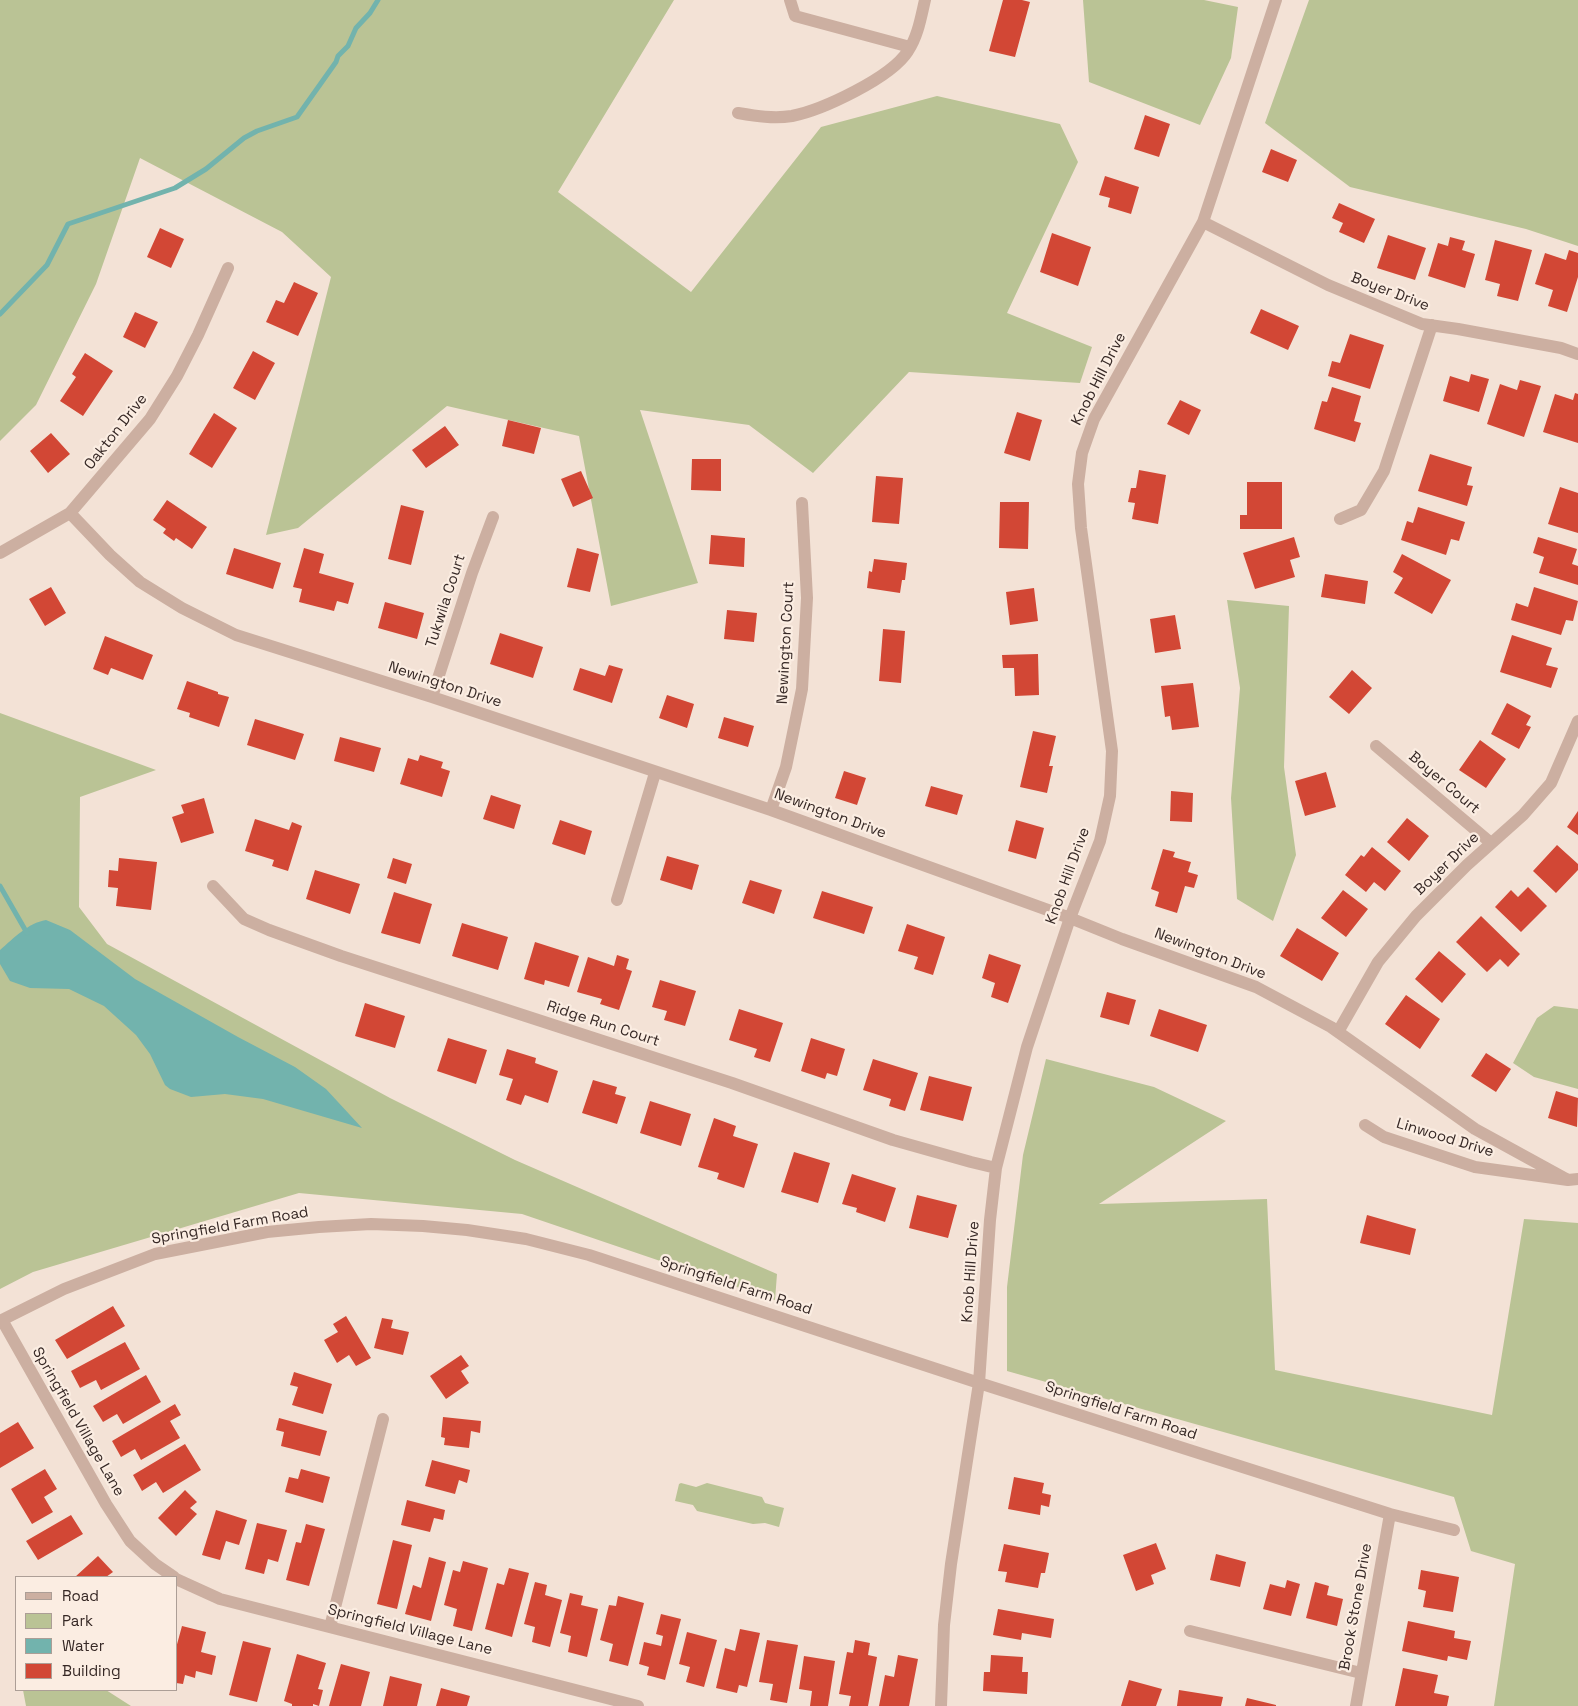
<!DOCTYPE html>
<html>
<head>
<meta charset="utf-8">
<style>
  body { margin:0 }
  #map { position:relative; width:1578px; height:1706px; overflow:hidden; background:#f3e2d6; font-family:"Space Grotesk",sans-serif }
  canvas { display:block }
  .legend { position:absolute; left:15px; top:1576px; width:162px; height:115px; box-sizing:border-box; background:#fbede2; border:1px solid #ac9e96; margin:0; padding:6px 9px; list-style:none; font-size:15px; color:#362825 }
  .legend li { display:flex; align-items:center; gap:10px; height:25px }
  .legend b { width:25px; border:1px solid #ac9e96 }
</style>
</head>
<body>
<div id="map">
<canvas width="1578" height="1706"></canvas>
<ul class="legend">
<li><b style="height:6px;background:#ccafa1"></b>Road</li>
<li><b style="height:14px;background:#bac395"></b>Park</li>
<li><b style="height:14px;background:#72b3ad"></b>Water</li>
<li><b style="height:14px;background:#d24735"></b>Building</li>
</ul>
</div>
<script>
const ctx = document.querySelector('canvas').getContext('2d');
ctx.lineJoin = 'round';
function paint(path, color) { ctx.fillStyle = color; ctx.fill(path, 'evenodd'); }
function stroke(path, color, width, dash) { ctx.strokeStyle = color; ctx.lineWidth = width; ctx.lineCap = dash ? 'butt' : 'round'; ctx.setLineDash(dash || []); ctx.stroke(path); }
function label(font, color, halo, rows, align = 'center') {
  ctx.font = font + ' "Space Grotesk",sans-serif'; ctx.lineWidth = 4.5; ctx.setLineDash([]); ctx.textBaseline = 'middle'; ctx.strokeStyle = halo; ctx.fillStyle = color; for (const [text, x, y, turn = 0] of rows) {
    ctx.save(); ctx.translate(x, y); ctx.rotate((+turn || 0) * Math.PI / 180); ctx.textAlign = isNaN(turn) ? turn : align; if (halo) ctx.strokeText(text, 0, 0); ctx.fillText(text, 0, 0); ctx.restore();
  }
}
const green = new Path2D(`
  M0,0H674L558,192L691,292L821,127L937,96L1060,124L1078,162L1007,313L1092,347L1080,383L909,372L813,473L749,425L640,410L698,583L611,606L579,436L447,406L298,528L266,535L331,277L282,232L140,158L96,284L36,405L0,441Z
  M1083,0H1204L1238,7L1231,58L1200,125L1089,82Z
  M1309,0H1578V246L1526,229L1350,187L1265,123Z
  M1227,600L1289,606L1284,767L1296,855L1273,921L1237,899L1231,798L1240,688Z
  M0,713L156,770L80,797L79,907L107,944L390,1098L515,1160L777,1274L775,1300L522,1214L299,1193L33,1272L0,1289Z
  M1554,1006L1578,1009V1089L1534,1077L1513,1063L1537,1018Z
  M1046,1059L1154,1087L1226,1121L1099,1204L1267,1199L1275,1370L1492,1415L1524,1219L1578,1223V1706H1494L1515,1564L1471,1551L1454,1497L1007,1371V1287L1023,1155Z
  M681,1483L696,1487L707,1483L762,1497L765,1503L784,1508L779,1527L765,1523L753,1524L697,1511L693,1505L675,1501L679,1484Z
  M23,1690H106L131,1706H26Z`);
const water = new Path2D(`
  M46,920L70,930L135,979L238,1037L295,1067L326,1089L362,1128L263,1099L225,1094L191,1097L170,1089L165,1085L150,1054L136,1035L104,1006L69,989L30,988L10,981L0,964V950C14,938 28,923 46,920Z`);
const stream = new Path2D(`
  M0,314L47,265L68,224L175,188L206,169L244,138L257,131L297,117L336,62L338,56L348,46L356,28L370,13L378,0
  M0,886L27,933`);
const building = new Path2D(`
  M1003,0H1022L1030,2L1015,57L989,51Z
  M1145,115L1170,124L1159,157L1134,149Z
  M1271,149L1297,160L1288,182L1262,172Z
  M1105,176L1139,187L1131,214L1108,207L1110,198L1099,195Z
  M1339,203L1375,219L1364,243L1339,232L1343,223L1332,218Z
  M160,228L184,239L171,268L147,257Z
  M1052,233L1091,247L1078,286L1040,272Z
  M1388,235L1426,248L1415,280L1377,268Z
  M1450,237L1465,241L1462,250L1475,254L1465,288L1428,276L1438,243L1448,246Z
  M1495,240L1532,250L1518,301L1497,296L1500,284L1485,280Z
  M1569,250L1578,253V277L1567,312L1548,306L1553,290L1535,284L1545,253L1566,260Z
  M294,282L318,293L298,336L266,322L276,300L284,303Z
  M1261,309L1299,326L1288,350L1250,333Z
  M135,312L158,322L145,348L123,337Z
  M1350,334L1384,345L1370,389L1328,376L1332,361L1340,363Z
  M253,351L275,363L255,400L233,388Z
  M85,353L113,371L83,416L60,401L76,377L72,374Z
  M1471,374L1489,379L1479,412L1443,401L1450,376L1469,382Z
  M1520,380L1541,386L1524,437L1487,424L1500,384L1517,390Z
  M1332,387L1361,396L1354,421L1361,423L1355,442L1314,429L1322,401L1327,402Z
  M1575,393L1578,394V443L1543,432L1555,394L1573,400Z
  M1180,400L1201,410L1189,435L1167,424Z
  M1017,412L1042,420L1030,461L1004,453Z
  M214,413L237,428L212,468L189,454Z
  M508,420L541,428L534,454L502,446Z
  M445,426L459,445L426,468L412,450Z
  M51,433L70,454L48,473L30,451Z
  M1430,454L1472,467L1467,485L1473,486L1467,506L1418,491Z
  M692,459H721V491L691,490Z
  M1139,470L1166,475L1158,524L1132,519L1135,503L1128,502L1131,488H1136Z
  M581,471L593,498L573,507L561,479Z
  M876,476L903,478L899,524L872,522Z
  M1247,482H1282V529H1240V515H1247Z
  M1560,487L1578,493V533L1548,524Z
  M167,500L207,527L192,549L176,538L174,541L163,533L166,529L153,520Z
  M1000,502H1029L1028,549L999,548Z
  M401,505L424,511L411,565L388,559Z
  M1418,507L1465,522L1459,541L1451,539L1446,555L1401,540L1407,521L1413,523Z
  M711,535L745,538L744,567L709,564Z
  M1294,537L1300,557L1290,560L1295,577L1255,589L1243,553Z
  M1538,537L1577,549L1572,564L1578,566V585L1539,573L1544,557L1533,553Z
  M234,548L281,563L273,589L226,574Z
  M304,548L324,554L319,573L354,583L348,604L337,601L334,611L299,602L302,589L293,587Z
  M577,548L599,554L590,592L567,587Z
  M1402,554L1451,580L1432,614L1394,593L1403,578L1393,572Z
  M874,559L907,563L905,580H902L900,593L867,588L869,571L872,572Z
  M1325,574L1368,581L1365,604L1321,597Z
  M51,587L66,613L45,626L29,599Z
  M1534,587L1578,601L1573,621L1566,620L1561,635L1511,620L1516,603L1528,607Z
  M1034,588L1038,621L1010,625L1006,592Z
  M385,602L424,613L417,639L378,628Z
  M727,610L757,613L754,642L724,639Z
  M1175,615L1181,649L1155,653L1150,619Z
  M883,629L905,631L901,683L879,681Z
  M500,633L543,647L533,678L490,664Z
  M1512,635L1552,648L1546,665L1558,668L1551,688L1500,672Z
  M105,636L153,655L143,680L111,668L108,675L93,669Z
  M1038,654L1039,695L1015,696L1014,668H1003L1002,655Z
  M609,665L623,669L612,703L573,690L580,668L605,676Z
  M1352,670L1372,688L1349,714L1329,697Z
  M187,681L218,692V694L229,697L219,727L189,717L190,713L177,709Z
  M1193,683L1199,727L1172,730L1170,716L1165,717L1161,686Z
  M667,695L694,704L687,728L659,718Z
  M1507,703L1531,716L1526,725L1531,727L1519,749L1491,734Z
  M724,717L754,726L748,747L718,738Z
  M255,719L304,734L295,760L247,745Z
  M1033,731L1056,736L1049,766H1053L1047,793L1020,787Z
  M340,737L381,748L374,772L334,761Z
  M1480,740L1506,759L1486,788L1459,770Z
  M420,755L443,762L441,768L450,771L442,797L400,784L408,758L418,761Z
  M844,771L866,778L857,805L835,798Z
  M1326,772L1336,807L1305,816L1295,781Z
  M931,786L963,795L957,815L925,806Z
  M1171,791L1193,793L1192,822L1170,821Z
  M491,795L521,805L514,829L483,819Z
  M204,798L214,833L181,843L172,817L184,813L181,805Z
  M1578,811V835L1567,827Z
  M1407,818L1429,836L1409,861L1387,842Z
  M255,819L289,830L292,822L302,826L288,871L272,866L274,860L245,851Z
  M560,820L592,831L585,855L552,844Z
  M1016,820L1044,828L1036,859L1008,851Z
  M1557,845L1578,864V870L1556,893L1533,871Z
  M1372,847L1401,871L1385,891L1374,882L1366,892L1345,875L1361,855L1364,857Z
  M1163,849L1175,852L1173,857L1191,862L1188,872L1198,875L1194,888L1185,886L1177,913L1155,906L1159,892L1151,889Z
  M667,856L699,865L692,890L660,880Z
  M119,858L157,862L151,910L116,906L118,888L108,887L109,870L118,871Z
  M393,858L412,864L406,884L387,878Z
  M315,870L360,884L350,914L306,899Z
  M750,880L782,890L774,914L742,903Z
  M1528,887L1547,906L1521,932L1495,907L1511,890L1518,897Z
  M1343,890L1368,909L1346,937L1321,918Z
  M822,891L873,907L864,934L813,918Z
  M394,892L432,904L420,944L381,933Z
  M1481,916L1520,954L1508,967L1500,959L1487,972L1456,942Z
  M462,923L508,937L498,970L452,956Z
  M907,924L945,937L933,975L914,969L918,957L898,951Z
  M1297,928L1339,953L1322,981L1280,956Z
  M535,942L579,956L569,987L545,980L544,985L524,979Z
  M1439,951L1466,974L1442,1003L1415,979Z
  M989,954L1021,965L1008,1003L991,997L995,983L982,978Z
  M617,955L629,959L626,969L632,971L619,1010L600,1004L602,999L577,992L588,957L614,966Z
  M660,980L696,991L685,1026L664,1020L667,1011L652,1007Z
  M1107,992L1136,1000L1129,1025L1100,1017Z
  M1406,995L1440,1019L1420,1049L1385,1024Z
  M365,1003L405,1016L395,1048L355,1036Z
  M739,1009L783,1023L770,1062L754,1057L757,1049L729,1040Z
  M1159,1009L1207,1025L1198,1052L1150,1036Z
  M448,1038L487,1050L476,1084L437,1071Z
  M811,1038L845,1049L837,1076L827,1073L825,1079L801,1071Z
  M507,1049L536,1058L535,1063L558,1071L548,1103L525,1095L521,1105L506,1100L513,1079L499,1075Z
  M1486,1053L1511,1069L1496,1092L1471,1076Z
  M873,1059L918,1073L905,1111L889,1106L891,1099L863,1090Z
  M929,1076L972,1087L963,1121L920,1110Z
  M593,1080L617,1087L615,1094L626,1097L617,1124L582,1113Z
  M1556,1091L1578,1098L1577,1127L1548,1118Z
  M650,1101L691,1114L681,1146L640,1133Z
  M714,1118L736,1126L733,1136L758,1144L744,1188L717,1179L719,1173L698,1167Z
  M794,1152L830,1163L818,1203L781,1192Z
  M852,1174L896,1188L885,1222L856,1212L857,1208L842,1204Z
  M917,1195L957,1205L948,1238L909,1228Z
  M1367,1215L1416,1229L1410,1255L1360,1243Z
  M113,1306L125,1326L67,1359L55,1340Z
  M346,1316L371,1358L356,1366L349,1355L337,1363L324,1340L338,1332L333,1324Z
  M382,1318L393,1320L391,1328L409,1332L403,1355L374,1348Z
  M125,1342L140,1369L101,1390L96,1380L80,1388L71,1371Z
  M461,1355L469,1366L461,1371L469,1383L446,1399L430,1376Z
  M294,1372L332,1384L323,1414L292,1405L298,1387L290,1385Z
  M146,1375L161,1402L123,1424L117,1414L103,1422L93,1406Z
  M175,1404L181,1415L170,1421L180,1438L141,1460L135,1449L121,1457L112,1441Z
  M443,1417L481,1421L480,1433L471,1431L469,1448L444,1445L445,1438L441,1437Z
  M279,1418L327,1431L320,1456L281,1446L284,1432L276,1430Z
  M18,1422L34,1448L0,1468V1433Z
  M185,1444L201,1470L163,1493L156,1482L142,1491L133,1475Z
  M432,1460L470,1470L467,1483L459,1480L455,1494L425,1486Z
  M45,1469L57,1489L44,1497L53,1512L32,1524L11,1489Z
  M301,1469L330,1477L323,1503L285,1492L289,1477L298,1479Z
  M1014,1477L1044,1483L1042,1493L1051,1495L1049,1507L1041,1505L1040,1515L1008,1509Z
  M185,1490L197,1502L190,1508L197,1514L176,1536L158,1518Z
  M407,1500L445,1510L443,1520L434,1518L430,1532L401,1525Z
  M216,1510L247,1520L239,1545L226,1541L220,1560L202,1555Z
  M71,1515L83,1534L38,1560L26,1541Z
  M257,1523L287,1530L278,1562L268,1559L264,1574L245,1569Z
  M306,1524L325,1529L309,1586L286,1580L296,1542L301,1543Z
  M393,1540L412,1545L397,1609L377,1604Z
  M1156,1543L1166,1569L1151,1575L1154,1584L1136,1591L1123,1555Z
  M1004,1544L1049,1553L1045,1573H1041L1038,1588L1005,1582L1007,1572L998,1571Z
  M1216,1554L1246,1562L1240,1587L1210,1580Z
  M98,1556L113,1572L106,1577H75Z
  M429,1557L446,1562L431,1621L405,1614L413,1585L421,1588Z
  M463,1561L488,1568L472,1631L453,1626L457,1609L444,1605L453,1570L460,1572Z
  M509,1568L529,1573L512,1637L485,1629L497,1583L504,1585Z
  M1421,1570L1459,1577L1453,1612L1423,1607L1426,1591L1418,1589Z
  M1287,1580L1300,1584L1291,1616L1263,1609L1270,1584L1285,1588Z
  M535,1582L547,1585L545,1595L562,1600L550,1647L532,1642L535,1627L524,1624Z
  M1315,1582L1329,1586L1327,1595L1343,1599L1337,1626L1306,1618Z
  M570,1593L583,1596L581,1605L598,1609L587,1657L568,1652L571,1636L560,1633Z
  M618,1596L644,1603L628,1666L609,1661L613,1644L600,1640L609,1605L616,1606Z
  M998,1609L1054,1619L1051,1638L1022,1633L1021,1640L993,1635Z
  M661,1614L681,1619L665,1680L647,1675L649,1667L639,1664L644,1642L661,1646L663,1636L656,1634Z
  M1408,1621L1455,1631L1454,1638L1471,1641L1467,1660L1448,1656L1447,1661L1402,1651Z
  M182,1626L206,1632L201,1652L216,1656L212,1675L196,1671L195,1678L185,1675L183,1684L176,1683V1648Z
  M740,1629L760,1633L747,1687L739,1685L737,1693L716,1688L725,1648L735,1651Z
  M687,1632L717,1640L704,1687L686,1682L690,1667L679,1664Z
  M767,1640L798,1645L787,1703L770,1700L773,1684L759,1682Z
  M855,1640L870,1643L868,1655L877,1657L868,1706H849L851,1696L839,1694L847,1652L853,1653Z
  M243,1641L271,1648L257,1702L229,1695Z
  M297,1654L326,1663L318,1689L323,1690L319,1706L313,1704V1706H292V1704L284,1701Z
  M898,1655L918,1659L909,1706H879L885,1675L894,1677Z
  M991,1655L1023,1657L1022,1672H1028L1027,1694L983,1691L984,1672H990Z
  M804,1656L835,1661L828,1706H810L812,1691L799,1689Z
  M341,1664L370,1672L361,1706H329Z
  M1403,1668L1438,1675L1434,1693L1449,1696L1447,1706H1395Z
  M390,1676L422,1684L417,1706H383Z
  M1129,1680L1162,1689L1156,1706H1121Z
  M441,1688L470,1696L467,1706H436Z
  M1179,1690L1223,1697L1221,1706H1177Z
  M1247,1698L1276,1705V1706H1245Z`);
const minor = new Path2D(`
  M790,0L795,16L910,47
  M738,113C756,116 774,119 792,116C822,110 891,78 908,51C918,36 921,17 925,0
  M1203,222L1328,285L1422,324L1458,329L1561,348L1578,354
  M70,513L110,555L140,582L182,608L236,635L432,697L771,810L1070,918L1122,939L1256,987L1331,1027L1475,1129L1568,1180
  M1340,519L1361,510L1384,471L1432,325
  M0,553L70,513L150,419L177,376L198,335L228,268
  M432,697L472,573L493,517
  M1376,746L1491,843
  M771,810L786,767L802,689L807,598L802,503
  M213,886L244,919L269,930L341,956L732,1083L893,1140L971,1162L996,1168
  M617,900L655,773
  M1338,1032L1378,962L1416,916L1467,865L1523,815L1551,783L1578,721
  M1365,1125L1384,1137L1475,1167L1568,1180L1578,1179
  M2,1320L106,1504L130,1541L155,1564L174,1577
  M0,1321L64,1289L155,1254L267,1232L319,1227L371,1224L423,1226L467,1230L526,1239L589,1255L979,1383L1390,1514L1454,1530
  M176,1579L220,1599L638,1706
  M330,1627L383,1419
  M1190,1631L1361,1673
  M941,1706L944,1625L951,1564L979,1383L990,1220L996,1168L1027,1047L1070,918L1100,841L1110,796L1112,751L1081,528L1078,484L1082,453L1094,419L1203,222L1276,0
  M1356,1706L1390,1514`);
const streetNames = [
  ["Boyer Drive",1390,292,21],
  ["Knob Hill Drive",1099,379,-63],
  ["Oakton Drive",116,432,-52],
  ["Tukwila Court",446,601,-72],
  ["Newington Court",786,643,-87],
  ["Newington Drive",445,685,18],
  ["Boyer Court",1444,783,40],
  ["Newington Drive",830,814,20],
  ["Boyer Drive",1447,864,-44],
  ["Knob Hill Drive",1068,876,-70],
  ["Newington Drive",1210,954,21],
  ["Ridge Run Court",603,1024,18],
  ["Linwood Drive",1445,1138,17],
  ["Springfield Farm Road",230,1226,-10],
  ["Knob Hill Drive",971,1272,-86],
  ["Springfield Farm Road",736,1286,18],
  ["Springfield Farm Road",1121,1411,18],
  ["Springfield Village Lane",78,1422,60],
  ["Brook Stone Drive",1356,1607,-80],
  ["Springfield Village Lane",410,1630,14]
];
paint(green, '#bac395');
paint(water, '#72b3ad');
stroke(stream, '#72b3ad', 5);
paint(building, '#d24735');
stroke(minor, '#ccafa1', 12);
label('15px', '#362825', '#fbede2', streetNames);
</script>
</body>
</html>
